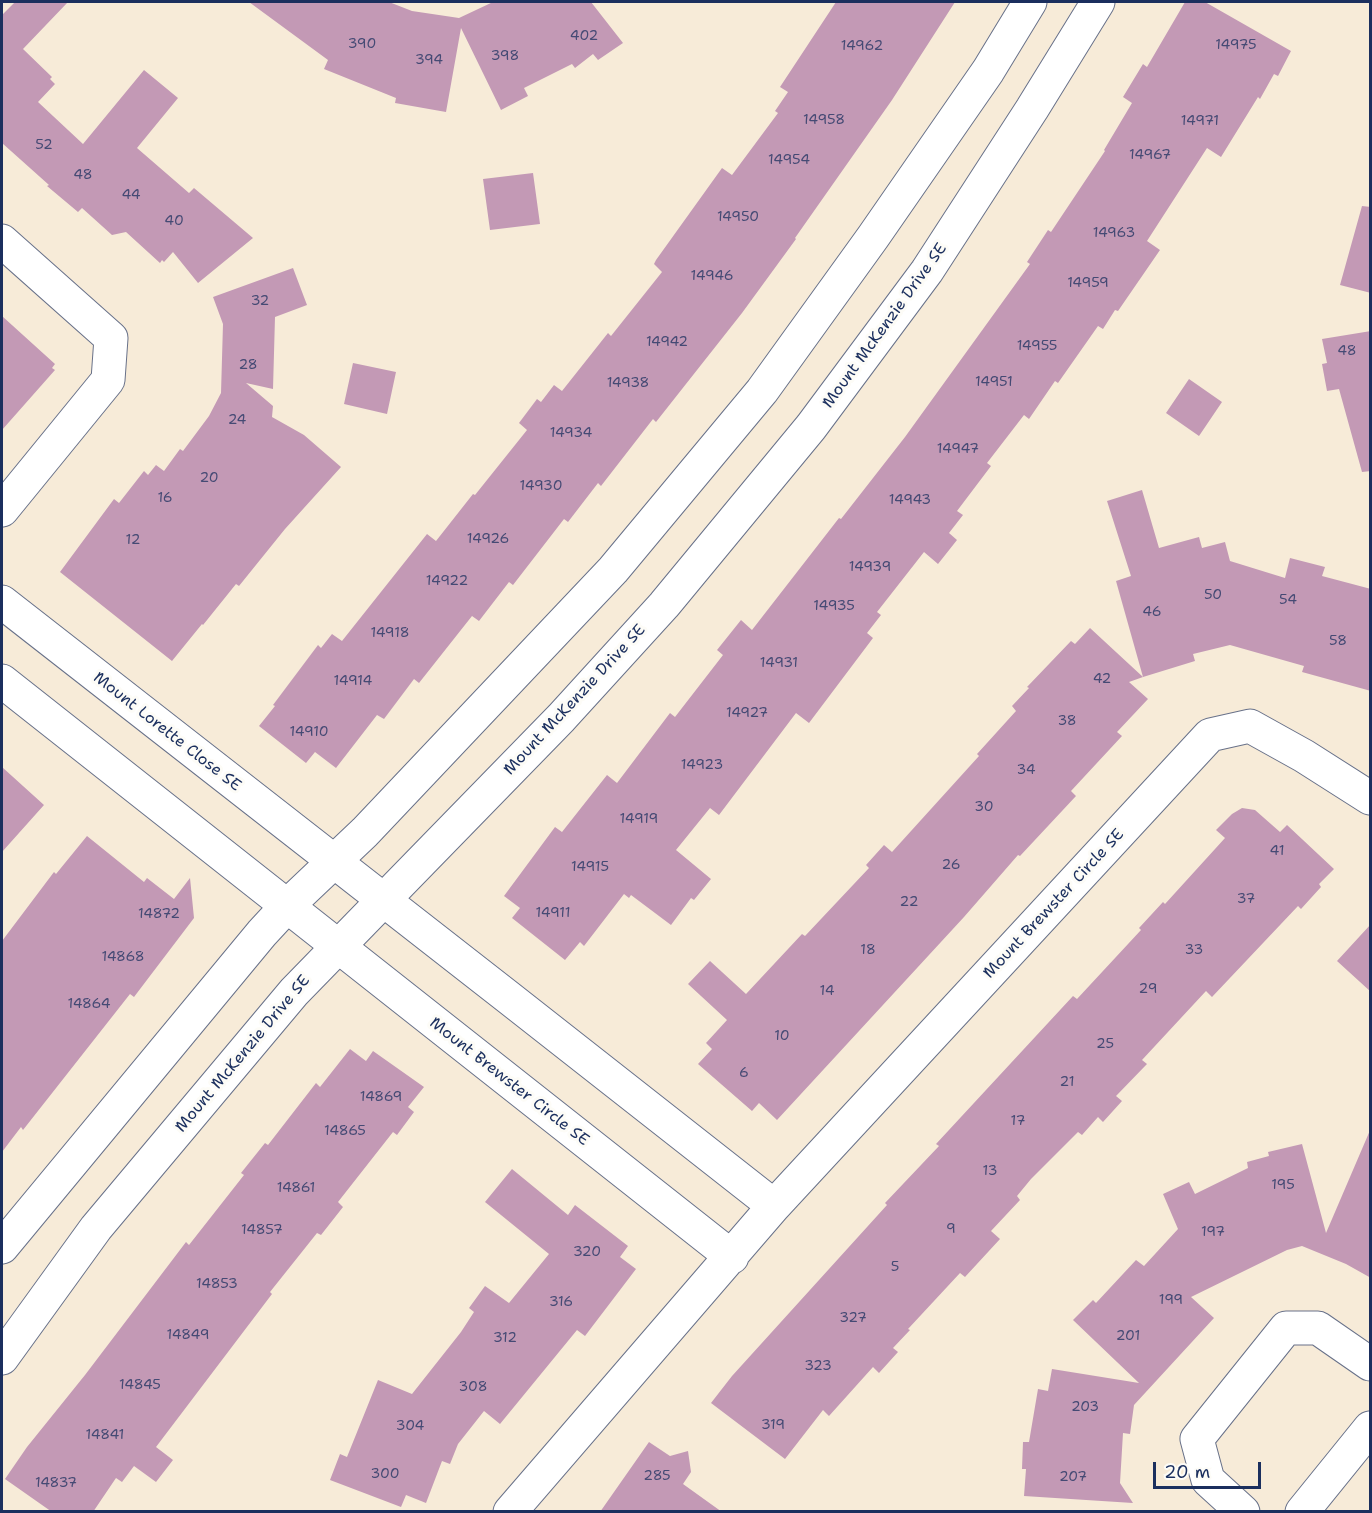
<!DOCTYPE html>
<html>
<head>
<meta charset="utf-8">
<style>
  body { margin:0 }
  #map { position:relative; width:1372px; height:1513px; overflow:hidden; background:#f7ebd8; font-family:"Shantell Sans",sans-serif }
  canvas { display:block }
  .frame { position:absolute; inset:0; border:3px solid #1b2f5e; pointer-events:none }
  .scale { position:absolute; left:1153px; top:1462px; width:108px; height:27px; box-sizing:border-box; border:3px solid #1b2f5e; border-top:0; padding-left:8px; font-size:18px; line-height:21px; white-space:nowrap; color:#1b2f5e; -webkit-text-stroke:4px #fdfcf7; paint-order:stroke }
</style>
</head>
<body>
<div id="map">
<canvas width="1372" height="1513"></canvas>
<div class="frame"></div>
<div class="scale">20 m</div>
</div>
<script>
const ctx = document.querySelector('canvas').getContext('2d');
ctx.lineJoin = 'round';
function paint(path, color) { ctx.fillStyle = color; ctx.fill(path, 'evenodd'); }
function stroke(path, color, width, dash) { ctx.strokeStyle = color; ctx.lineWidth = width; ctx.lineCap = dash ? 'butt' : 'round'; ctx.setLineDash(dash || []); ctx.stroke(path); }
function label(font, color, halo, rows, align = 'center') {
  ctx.font = font + ' "Shantell Sans",sans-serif'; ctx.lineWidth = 6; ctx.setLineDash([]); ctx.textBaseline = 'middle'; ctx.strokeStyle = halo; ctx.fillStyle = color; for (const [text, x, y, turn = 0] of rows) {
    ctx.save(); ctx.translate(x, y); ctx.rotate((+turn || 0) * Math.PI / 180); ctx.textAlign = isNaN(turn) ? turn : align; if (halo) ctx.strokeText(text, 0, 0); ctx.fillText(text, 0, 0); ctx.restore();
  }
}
const building = new Path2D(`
  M15,2H68L23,49L52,77L50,79L55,84L38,102L83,144L144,70L178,98L137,148L189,193L194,188L253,238L198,283L173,252L164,262L162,260L160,263L126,232L112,235L82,208L78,212L47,186L49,185L2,143V15Z
  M249,2H389L412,11L459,18L493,2H591L623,43L598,60L593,54L575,68L572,64L524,88L528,96L501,110L461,28L446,112L395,103L396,98L324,69L328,60Z
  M836,2H955L892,100L795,238L796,239L742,313L656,422L653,419L601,486L598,483L568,522L564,519L513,585L509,582L479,621L472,616L419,683L414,679L384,719L377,715L336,768L315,752L306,763L259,726L275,706L273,705L318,645L321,648L332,634L342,641L427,534L436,541L473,494L475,495L527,430L519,423L537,399L541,402L554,385L562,391L608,333L611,336L662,272L654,264L656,260L722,168L732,175L778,113L775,111L788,92L780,87Z
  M1185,2H1205L1291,51L1278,76L1274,74L1260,99L1258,97L1221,157L1207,148L1147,241L1160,250L1118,311L1115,310L1103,329L1098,326L1058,383L1055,381L1029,419L1024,415L987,463L991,466L957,511L963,515L949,533L957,540L938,564L924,552L877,612L881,615L867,633L873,638L809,723L796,713L719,815L710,808L676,850L711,879L694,900L691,898L671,925L631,895L629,898L624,894L584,946L580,942L565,960L512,918L520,908L504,896L555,827L562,832L607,775L617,783L670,713L675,717L723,655L717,650L741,620L752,630L839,518L841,519L905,437L1030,264L1027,262L1048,230L1051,232L1105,151L1104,150L1132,103L1123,97L1143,64L1147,67Z
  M533,173L540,224L490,230L483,179Z
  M1362,206L1371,207V293L1340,285Z
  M293,268L307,305L275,317L273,389L246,383L273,406L272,417L304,435L341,467L285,529L239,586L236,584L203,625L202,624L172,661L60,572L114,499L119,503L144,471L148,475L156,465L164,471L180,449L183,451L209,416L221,393L223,324L213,297Z
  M2,316L55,364L52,368L55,370L2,430Z
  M1371,331V471L1362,472L1339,389L1327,391L1322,364L1327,363L1322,339Z
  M353,363L396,372L387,414L344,404Z
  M1189,379L1222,402L1199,436L1166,413Z
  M1142,490L1159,548L1199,537L1202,548L1225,542L1230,561L1285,578L1290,558L1325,567L1322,576L1371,589V691L1302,672L1304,666L1230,645L1193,654L1195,661L1143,677L1116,581L1131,576L1107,501Z
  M1090,628L1143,677L1129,682L1148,699L1117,732L1122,736L1071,791L1076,796L1020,856L1018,855L964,917L777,1120L759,1103L752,1111L698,1064L712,1049L706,1043L727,1020L688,984L710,961L746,994L802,934L805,936L869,868L866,865L884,845L892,852L979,756L977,754L1016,711L1012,706L1029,688L1027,687L1071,641L1075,644Z
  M2,767L44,805L2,852Z
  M1242,808L1255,810L1280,832L1287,825L1334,869L1319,884L1321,887L1301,909L1298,906L1212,997L1206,991L1142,1060L1147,1064L1116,1096L1122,1101L1103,1122L1098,1117L1082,1135L1078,1132L1031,1179L1017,1196L1020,1200L991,1231L1000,1239L965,1277L960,1273L908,1329L910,1330L893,1348L898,1352L879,1373L873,1367L829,1416L823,1410L785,1459L711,1403L732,1376L887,1205L885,1203L939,1146L936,1144L1073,996L1077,999L1141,930L1139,928L1163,902L1165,904L1225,838L1216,830L1232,814Z
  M87,836L144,882L147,878L174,899L190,878L194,918L134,997L130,994L23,1130L21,1127L2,1152V941L54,872L56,874Z
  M1371,924V992L1337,961Z
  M350,1049L366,1061L373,1051L424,1087L408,1107L414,1112L397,1135L393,1132L338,1202L343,1207L321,1235L317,1233L270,1292L272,1294L156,1447L173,1460L156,1482L134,1466L122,1482L116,1478L93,1512H52L5,1479L27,1447L85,1375L186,1242L189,1245L244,1175L241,1173L265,1143L268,1145L316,1083L320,1087Z
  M1371,1128V1278L1346,1264L1302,1246L1287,1250L1191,1297L1214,1318L1134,1405L1130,1434L1123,1433L1120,1483L1133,1503L1024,1496L1026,1469H1022L1023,1442H1029L1038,1389L1048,1391L1052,1369L1139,1383L1073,1320L1093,1300L1096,1303L1136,1260L1144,1266L1178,1229L1163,1194L1189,1182L1195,1194L1248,1168L1247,1162L1269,1156L1268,1152L1302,1144L1326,1233Z
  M512,1169L568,1215L575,1205L628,1246L620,1257L636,1269L585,1336L577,1330L500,1424L484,1411L458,1444L450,1464L442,1461L426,1503L406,1495L401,1507L330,1480L340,1454L347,1457L378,1380L412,1394L461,1332L474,1312L469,1308L485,1286L509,1303L549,1254L485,1202Z
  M649,1442L670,1456L688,1451L691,1472L683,1484L722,1512H600Z`);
const street = new Path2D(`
  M2,241L111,338L108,380L2,510
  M2,602C258,804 518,1003 774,1206
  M2,681L732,1257
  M510,1512L774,1206L1210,735L1250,726L1304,756L1370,798
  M1243,1512L1208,1480L1197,1439L1286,1328H1318L1370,1364
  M1302,1512L1370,1428`);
const secondary = new Path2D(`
  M2,1247L262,933L287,906L365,832L613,570L762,391L873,237L988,71L1030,2
  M2,1358L96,1228L294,992L561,718L664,605L811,427L927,271L1032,109L1098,2`);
const numberNames = [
  ["402",584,36],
  ["390",362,44],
  ["14975",1236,45],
  ["14962",862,46],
  ["398",505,56],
  ["394",429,60],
  ["14958",824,120],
  ["14971",1200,121],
  ["52",44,145],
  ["14967",1150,155],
  ["14954",789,160],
  ["48",83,175],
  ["44",131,195],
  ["14950",738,217],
  ["40",174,221],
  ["14963",1114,233],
  ["14946",712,276],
  ["14959",1088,283],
  ["32",260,301],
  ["14942",667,342],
  ["14955",1037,346],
  ["48",1347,351],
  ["28",248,365],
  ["14951",994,382],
  ["14938",628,383],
  ["24",237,420],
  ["14934",571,433],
  ["14947",958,449],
  ["20",209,478],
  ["14930",541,486],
  ["16",165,498],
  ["14943",910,500],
  ["14926",488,539],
  ["12",133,540],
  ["14939",870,567],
  ["14922",447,581],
  ["50",1213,595],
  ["54",1288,600],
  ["14935",834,606],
  ["46",1152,612],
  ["14918",390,633],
  ["58",1338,641],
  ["14931",779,663],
  ["42",1102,679],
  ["14914",353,681],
  ["14927",747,713],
  ["38",1067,721],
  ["14910",309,732],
  ["14923",702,765],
  ["34",1026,770],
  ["30",984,807],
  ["14919",639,819],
  ["41",1277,851],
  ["26",951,865],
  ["14915",590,867],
  ["37",1246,899],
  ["22",909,902],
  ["14911",553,913],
  ["14872",159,914],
  ["18",868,950],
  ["33",1194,950],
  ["14868",123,957],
  ["29",1148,989],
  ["14",827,991],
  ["14864",89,1004],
  ["10",782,1036],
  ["25",1105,1044],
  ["6",744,1073],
  ["21",1067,1082],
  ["14869",381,1097],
  ["17",1018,1121],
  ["14865",345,1131],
  ["13",990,1171],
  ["195",1283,1185],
  ["14861",296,1188],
  ["9",951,1229],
  ["14857",262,1230],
  ["197",1213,1232],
  ["320",587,1252],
  ["5",895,1267],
  ["14853",217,1284],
  ["199",1171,1300],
  ["316",561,1302],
  ["327",853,1318],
  ["14849",188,1335],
  ["201",1128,1336],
  ["312",505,1338],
  ["323",818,1366],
  ["14845",140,1385],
  ["308",473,1387],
  ["203",1085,1407],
  ["319",773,1425],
  ["304",410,1426],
  ["14841",105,1435],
  ["300",385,1474],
  ["285",657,1476],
  ["207",1073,1477],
  ["14837",56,1483]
];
const streetNames = [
  ["Mount McKenzie Drive SE",885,326,-54],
  ["Mount McKenzie Drive SE",575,700,-47],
  ["Mount Lorette Close SE",167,732,38],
  ["Mount Brewster Circle SE",1054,904,-47],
  ["Mount McKenzie Drive SE",243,1054,-50],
  ["Mount Brewster Circle SE",509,1082,38]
];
paint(building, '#c399b5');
stroke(street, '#687189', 35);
stroke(secondary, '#687189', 35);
stroke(street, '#fff', 33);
stroke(secondary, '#fff', 33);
label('14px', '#454a74', null, numberNames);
label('16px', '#1b2f5e', '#fdfcf7', streetNames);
</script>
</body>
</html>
